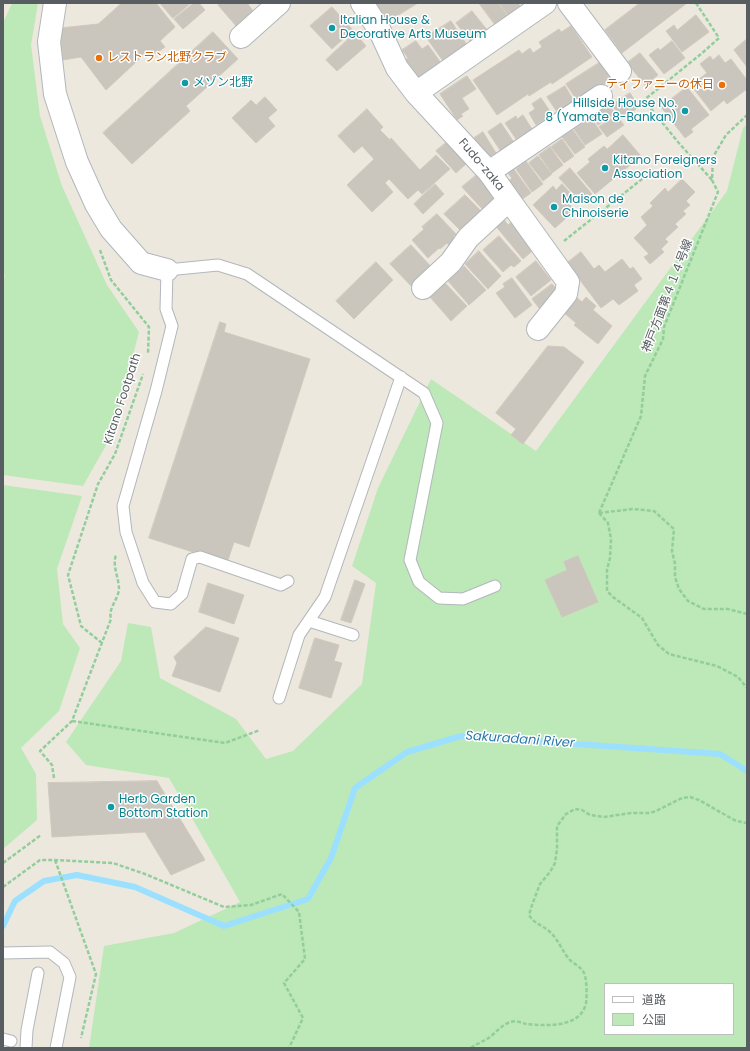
<!DOCTYPE html>
<html>
<head>
<meta charset="utf-8">
<style>
  body { margin:0 }
  #map { position:relative; width:750px; height:1051px; overflow:hidden; background:#ede8de; font-family:Poppins,"Noto Sans JP",sans-serif }
  canvas { display:block }
  .frame { position:absolute; inset:0; border:4px solid #585d61; pointer-events:none }
  .legend { position:absolute; left:604px; top:983px; width:130px; height:52px; box-sizing:border-box; background:#fff; border:1px solid #bcbec0; margin:0; padding:5px 7px; list-style:none; font-size:12px; color:#585d61 }
  .legend li { display:flex; align-items:center; gap:8px; height:20px }
  .legend b { width:20px; border:1px solid #bcbec0 }
</style>
</head>
<body>
<div id="map">
<canvas width="750" height="1051"></canvas>
<div class="frame"></div>
<ul class="legend">
<li><b style="height:5px;background:#fff"></b>道路</li>
<li><b style="height:11px;background:#bde8b7"></b>公園</li>
</ul>
</div>
<script>
const ctx = document.querySelector('canvas').getContext('2d');
ctx.lineJoin = 'round';
function paint(path, color) { ctx.fillStyle = color; ctx.fill(path, 'evenodd'); }
function stroke(path, color, width, dash) { ctx.strokeStyle = color; ctx.lineWidth = width; ctx.lineCap = dash ? 'butt' : 'round'; ctx.setLineDash(dash || []); ctx.stroke(path); }
function label(font, color, halo, rows, align = 'center') {
  ctx.font = font + ' Poppins,"Noto Sans JP",sans-serif'; ctx.lineWidth = 3; ctx.setLineDash([]); ctx.textBaseline = 'middle'; ctx.strokeStyle = halo; ctx.fillStyle = color; for (const [text, x, y, turn = 0] of rows) {
    ctx.save(); ctx.translate(x, y); ctx.rotate((+turn || 0) * Math.PI / 180); ctx.textAlign = isNaN(turn) ? turn : align; if (halo) ctx.strokeText(text, 0, 0); ctx.fillText(text, 0, 0); ctx.restore();
  }
}
const green = new Path2D(`
  M12,3H38L31,45L40,116L62,186L107,285L139,332L113,433L83,486L3,475V284L5,275L3,274V23Z
  M747,124V1048H89L104,946L174,933L240,902L169,778L86,765L66,742L121,661L128,623L151,627L160,678L236,719L266,759L293,751L362,684L376,583L352,566L378,488L431,379L536,451L727,191L743,128ZM605,984H733V1034H605Z
  M3,485L82,496L57,569L63,624L80,648L59,711L21,748L36,774L37,820L3,849Z`);
const stream = new Path2D(`
  M3,926L15,901L44,881L77,875L135,887L224,926L308,899L331,858L355,788L407,752L461,736L720,754L747,771`);
const building = new Path2D(`
  M122,3H156L175,27L160,41L165,47L154,55L149,50L106,90L81,57L63,60L60,28L98,24Z
  M160,3H191L173,18Z
  M194,3H199L205,10L183,29L174,19Z
  M220,3H247L254,12L237,27L218,5Z
  M376,3H418L387,22Z
  M479,3H498L507,16L500,20L502,23L497,27Z
  M499,3H518L520,6L515,10L517,13L510,18Z
  M640,3H687L622,53L605,30Z
  M332,7L353,30L332,49L310,26Z
  M472,11L488,31L474,46L456,23Z
  M696,15L709,32L682,52L666,31L674,25L677,30Z
  M451,21L467,45L443,61L426,37Z
  M571,26L592,57L552,84L551,82L529,96L528,94L497,115L473,80L519,50L522,54L530,48L533,53L542,47L539,42L559,29L561,32Z
  M213,32L238,59L186,106L190,111L132,164L103,133Z
  M355,33L366,46L337,71L326,60Z
  M747,39V67L734,50Z
  M416,41L422,49L428,45L444,67L417,80L404,61L408,58L402,50Z
  M672,41L685,58L664,74L649,55L658,48L660,50Z
  M640,53L658,75L645,85L627,63Z
  M719,55L725,63L731,59L747,80V89L727,104L724,100L711,111L693,88L701,82L699,79L707,73L700,64L710,56L713,60Z
  M602,61L613,78L602,86L601,84L587,93L578,102L566,84Z
  M467,76L476,89L462,98L469,109L461,114L463,116L457,120L440,94Z
  M565,86L574,101L557,112L547,97Z
  M687,87L709,115L691,129L693,132L685,138L661,107Z
  M630,93L639,107L622,119L612,105Z
  M265,97L277,110L268,118L275,126L256,143L232,118L251,100L256,105Z
  M541,98L552,114L536,125L529,113L535,109L532,104Z
  M607,103L615,113L598,125L591,115Z
  M367,109L383,127L380,130L390,140L391,138L420,170L436,155L450,169L422,194L418,190L408,199L389,179L385,183L393,192L372,212L347,185L374,159L362,146L354,153L338,136Z
  M523,115L532,129L516,139L505,123L516,116L517,119Z
  M616,115L624,125L607,137L599,127Z
  M591,118L602,134L585,145L574,129Z
  M501,123L515,144L502,153L488,132Z
  M573,130L585,147L575,154L562,137Z
  M483,132L496,153L489,157L484,150L482,152L474,138Z
  M623,135L641,156L595,194L577,173L590,162L588,159L604,146L607,149Z
  M562,139L574,156L564,163L551,147Z
  M448,141L467,163L456,173L436,151Z
  M550,147L563,165L552,173L539,155Z
  M538,156L552,174L543,181L529,163Z
  M526,161L543,184L532,192L516,169Z
  M513,168L531,193L521,200L506,183L512,178L507,172Z
  M570,168L592,194L582,203L559,178Z
  M479,173L502,199L486,213L462,187Z
  M682,179L695,192L686,201L690,205L683,211L686,214L675,224L678,227L665,239L668,242L661,249L664,252L650,264L644,257L649,254L634,238L647,225L641,217L653,206L650,203L665,188L668,192Z
  M435,184L444,194L423,214L414,204Z
  M562,184L575,198L569,204L575,210L555,228L533,205L553,186L556,190Z
  M465,195L481,211L461,231L444,214Z
  M437,214L456,234L453,237L458,242L451,248L447,243L440,249L439,248L428,258L412,240L424,229L422,227Z
  M502,217L508,225L513,221L537,247L523,259L494,224Z
  M499,236L521,261L514,267L511,265L503,272L483,250Z
  M411,245L435,271L415,290L390,264Z
  M479,251L501,276L488,289L465,264Z
  M581,252L594,269L599,265L605,272L622,259L630,269L633,267L642,279L634,285L638,291L619,305L613,299L601,308L567,263Z
  M536,261L551,280L531,296L516,277Z
  M376,262L393,280L354,319L336,301Z
  M464,266L486,290L469,305L448,281Z
  M512,278L532,305L515,318L496,293L505,287L503,284Z
  M445,283L467,306L451,321L430,297Z
  M552,284L559,292L539,308L532,299Z
  M575,296L582,302L586,297L596,306L593,310L612,326L598,344L574,325L576,323L563,312Z
  M220,322L226,324L224,332L310,359L249,547L234,542L227,563L149,538Z
  M548,346L564,347L584,362L523,444L511,435L516,429L496,413Z
  M578,556L598,602L562,617L545,580L567,570L564,562Z
  M355,580L365,584L351,623L341,620Z
  M208,583L244,595L234,624L199,612Z
  M206,627L239,638L220,692L172,676L177,663L174,657Z
  M315,638L339,645L334,661L342,663L331,698L299,688Z
  M157,781L205,860L171,875L145,832L52,837L48,783Z`);
const path = new Path2D(`
  M696,3L719,38L701,54L644,100L678,142L712,180
  M564,241L651,172
  M100,250L111,280L149,327L148,354
  M599,513L641,416L645,376L663,339L664,327L718,192L712,180L713,157L726,135L747,115
  M599,513L608,523L611,539L610,558L607,570V591L613,597L642,618L658,645L669,654L717,666L738,677L747,688
  M599,513L633,509L654,511L674,529L672,551L675,564V577L679,589L688,601L704,609H728L747,614
  M102,643L81,626L68,575L98,484L115,454L143,374
  M72,721L225,743L260,730
  M54,778L52,765L40,751L72,721L111,619C108,608 118,600 119,589C119,578 112,566 116,555
  M55,860L96,974L81,1038
  M3,863L41,835
  M3,887L40,860H55L113,863L145,874L224,907L251,905L282,894L299,912L305,959L284,983L303,1018L289,1048
  M471,1048C476,1044 482,1042 487,1039C495,1034 502,1024 511,1022C516,1020 522,1023 526,1024C546,1026 581,1028 586,1003C587,997 587,979 584,973C581,967 576,965 571,961C562,952 559,940 550,932C543,925 534,924 529,915L532,905L540,884L550,872L555,863L557,849V826L566,814L575,809L582,810L590,815L604,817L631,813H650L656,811L682,798L690,797L699,800L736,821L747,823`);
const lane = new Path2D(`
  M288,581L281,585L200,557L192,559L182,594L171,604L155,602L143,583L126,532L123,506L156,391L172,326L166,309L167,270L218,265L247,274L424,393L437,423L410,560L419,582L439,598L463,599L495,586
  M309,621L353,635
  M279,698L299,635L325,597L401,377
  M3,953L50,952L64,963L70,977L56,1048
  M3,1039L11,1041
  M26,1048L27,1030L38,973`);
const street = new Path2D(`
  M55,3L49,42L55,94L77,162L96,204L111,229L141,263L167,270
  M362,3L380,31L397,68L416,93L489,172L568,282L566,294L538,329
  M569,3L620,71
  M241,37L279,3
  M416,93L545,3
  M489,172L601,96
  M423,288L451,262L468,238L509,200`);
const markers = [
  [332,28,4,"#0f9aa8"],
  [99,58,4,"#e8710a"],
  [185,83,4,"#0f9aa8"],
  [722,85,4,"#e8710a"],
  [685,111,4,"#0f9aa8"],
  [605,168,4,"#0f9aa8"],
  [554,207,4,"#0f9aa8"],
  [111,807,4,"#0f9aa8"]
];
const cultureNames = [
  ["Italian House &",340,21],
  ["Decorative Arts Museum",340,35],
  ["メゾン北野",193,83],
  ["Hillside House No.",677,104,"right"],
  ["8 (Yamate 8-Bankan)",677,118,"right"],
  ["Kitano Foreigners",613,161],
  ["Association",613,175],
  ["Maison de",562,200],
  ["Chinoiserie",562,214],
  ["Herb Garden",119,800],
  ["Bottom Station",119,814]
];
const foodNames = [
  ["レストラン北野クラブ",107,58],
  ["ティファニーの休日",714,85,"right"]
];
const streetNames = [
  ["Fudo-zaka",481,165,50],
  ["神戸方面第４１４号線",668,296,-69],
  ["Kitano Footpath",123,399,-72]
];
const waterNames = [
  ["Sakuradani River",520,740,4]
];
paint(green, '#bde8b7');
stroke(stream, '#9ce0ff', 6);
paint(building, '#cac5bd');
stroke(building, '#d2c8bc', 1);
stroke(lane, '#b2b7bb', 13);
stroke(street, '#b2b7bb', 24);
stroke(path, '#92ce9c', 2.5, [4, 2]);
stroke(lane, '#fff', 11);
stroke(street, '#fff', 22);
for (const [x, y, r, color] of markers) { const dot = new Path2D(); dot.arc(x, y, r, 0, 2 * Math.PI); ctx.fillStyle = color; ctx.fill(dot); stroke(dot, '#fff', 1.5); }
label('12px', '#0d838f', '#fff', cultureNames, 'left');
label('12px', '#c56008', '#fff', foodNames, 'left');
label('12px', '#585d61', '#fff', streetNames);
label('italic 13px', '#2d78a7', '#fff', waterNames);
</script>
</body>
</html>
